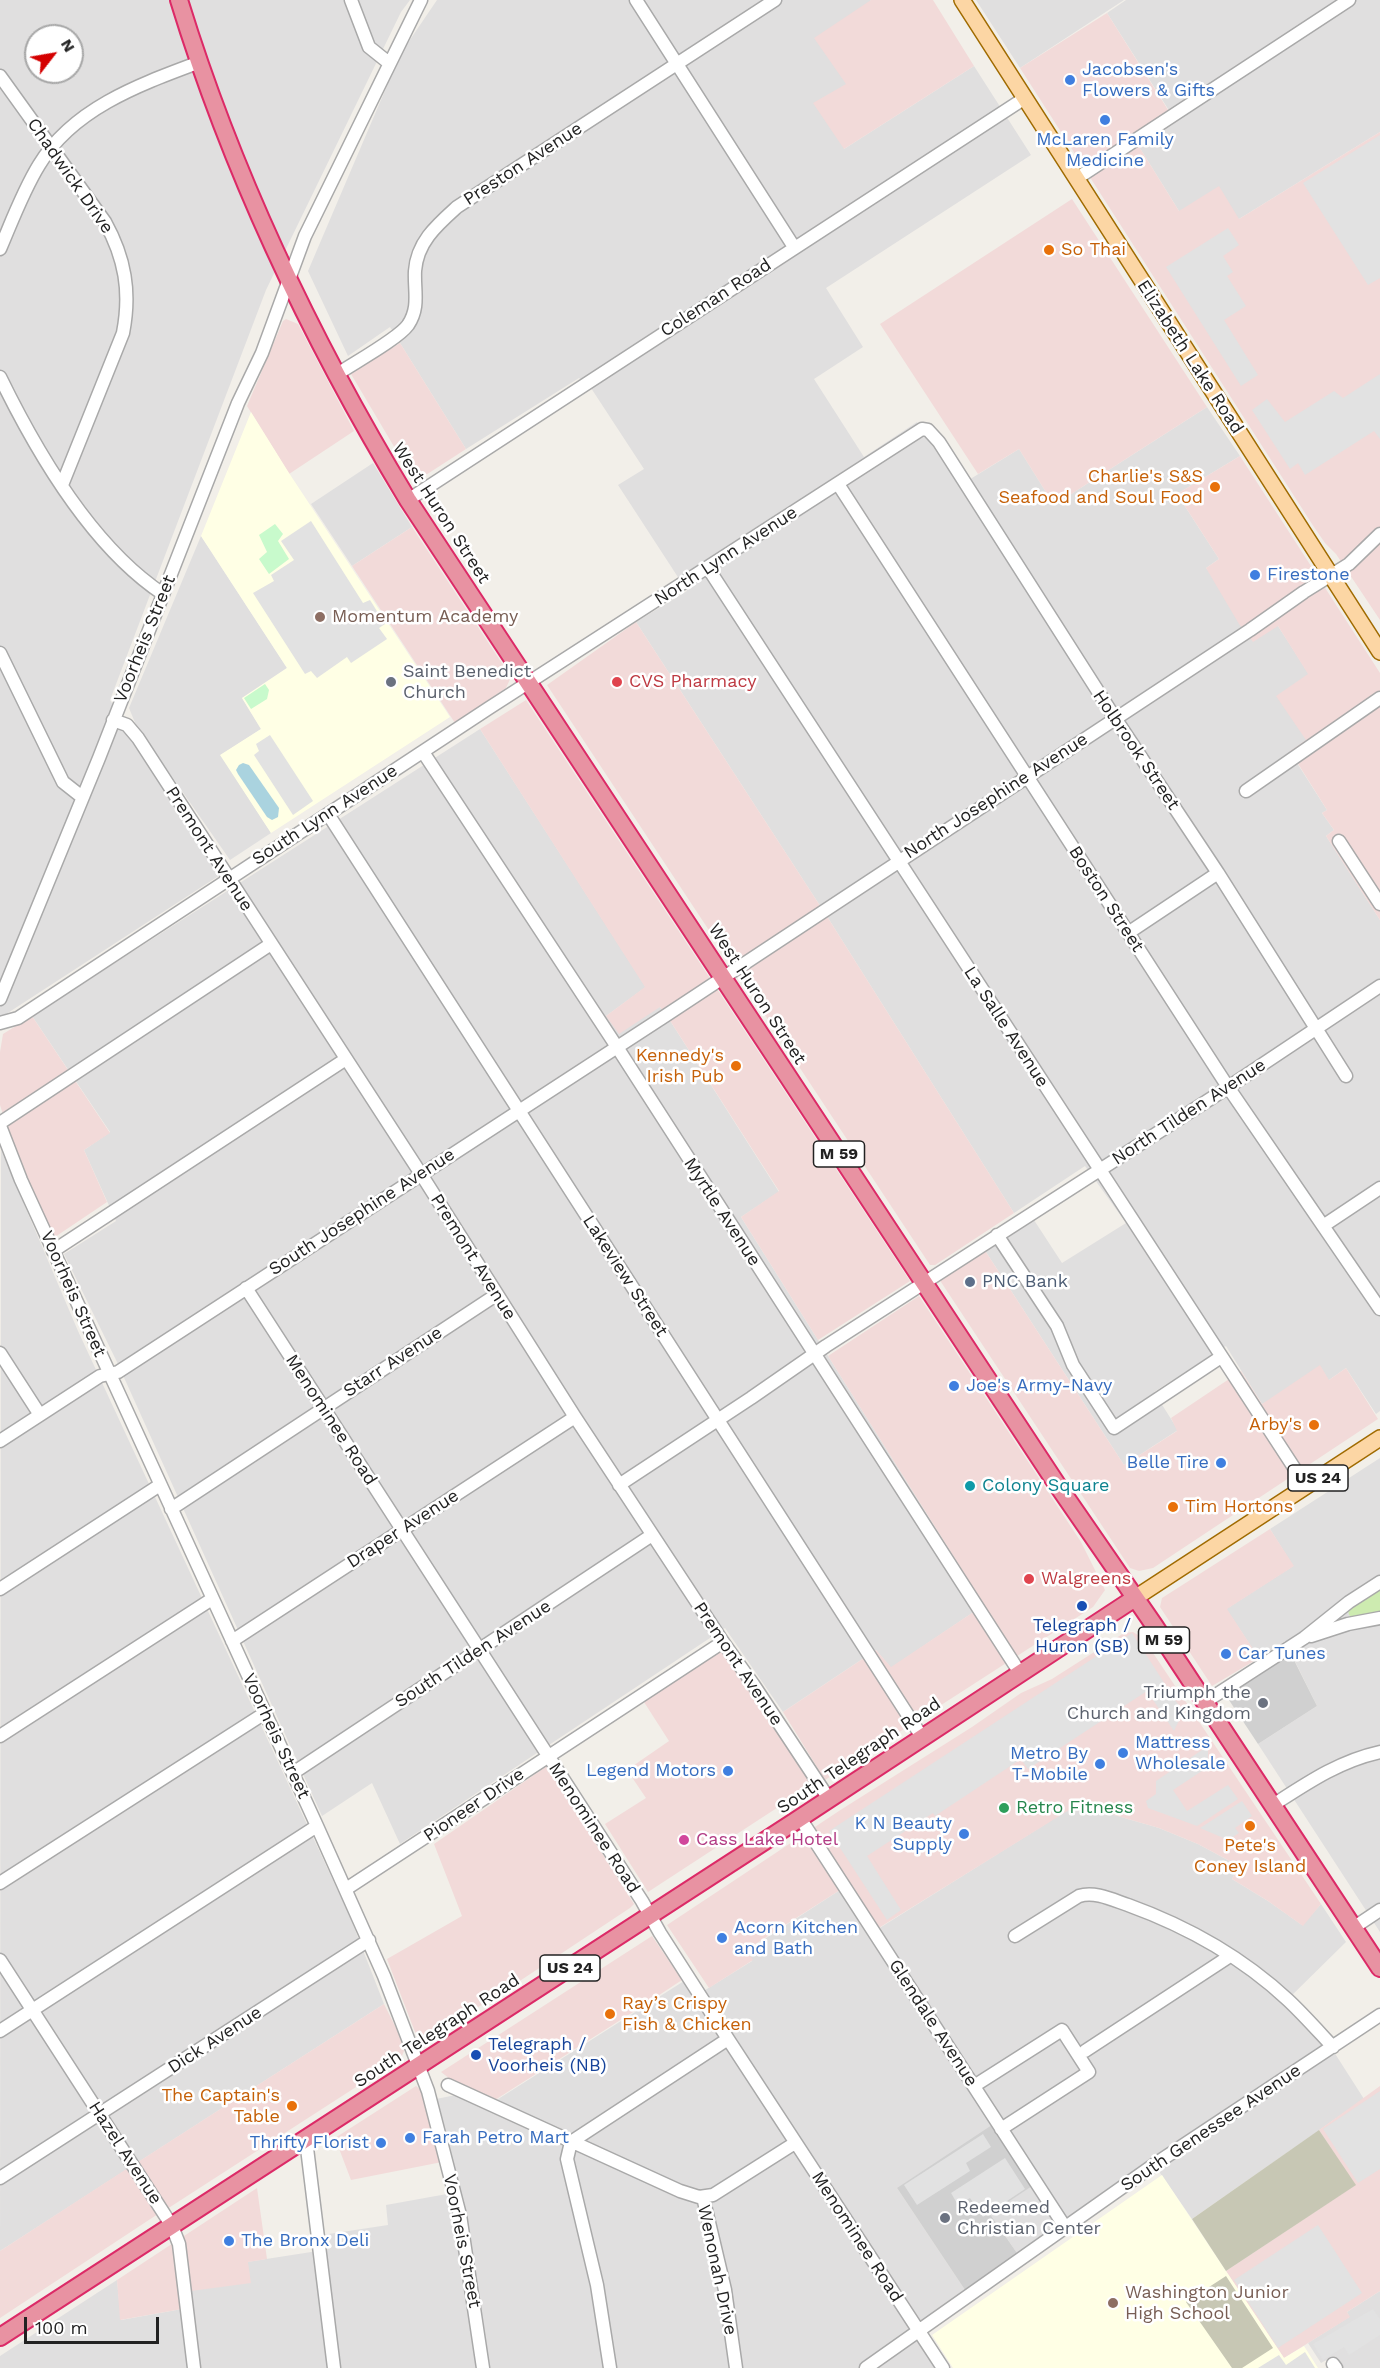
<!DOCTYPE html>
<html>
<head>
<meta charset="utf-8">
<style>
  body { margin:0 }
  #map { position:relative; width:1380px; height:2368px; overflow:hidden; background:#f2efe9; font-family:"Work Sans",sans-serif }
  canvas { display:block }
  .north { position:absolute; left:24px; top:24px; width:60px; height:60px; box-sizing:border-box; background:#fff; border:2px solid #a7a7a7; border-radius:50%; rotate:59deg; font-size:16px; font-weight:700; line-height:24px; text-align:center; color:#222 }
  .north::after { content:''; display:block; margin:auto; width:21px; height:27px; background:#d40000; clip-path:polygon(50% 0,100% 100%,50% 72%,0 100%) }
  .scale { position:absolute; left:24px; top:2317px; width:135px; height:27px; box-sizing:border-box; border:3px solid #222; border-top:0; padding-left:8px; font-size:18px; line-height:21px; white-space:nowrap; color:#222; -webkit-text-stroke:4px #fff; paint-order:stroke }
</style>
</head>
<body>
<div id="map">
<canvas width="1380" height="2368"></canvas>
<div class="north">N</div>
<div class="scale">100 m</div>
</div>
<script>
const ctx = document.querySelector('canvas').getContext('2d');
ctx.lineJoin = 'round';
function paint(path, color) { ctx.fillStyle = color; ctx.fill(path, 'evenodd'); }
function stroke(path, color, width, dash) { ctx.strokeStyle = color; ctx.lineWidth = width; ctx.lineCap = dash ? 'butt' : 'round'; ctx.setLineDash(dash || []); ctx.stroke(path); }
function label(font, color, halo, rows, align = 'center') {
  ctx.font = font + ' "Work Sans",sans-serif'; ctx.lineWidth = 5; ctx.setLineDash([]); ctx.textBaseline = 'middle'; ctx.strokeStyle = halo; ctx.fillStyle = color; for (const [text, x, y, turn = 0] of rows) {
    ctx.save(); ctx.translate(x, y); ctx.rotate((+turn || 0) * Math.PI / 180); ctx.textAlign = isNaN(turn) ? turn : align; if (halo) ctx.strokeText(text, 0, 0); ctx.fillText(text, 0, 0); ctx.restore();
  }
}
const residential = new Path2D(`
  M0,0H410L401,12L266,290L110,700L220,875L0,1018ZM36,36H72V72H36Z
  M437,0H871L846,85L844,149L974,66L1031,155L826,288L863,347L814,379L864,457L917,422L959,486L1019,449L1054,505L1207,407L1240,456L1177,494L1219,559L1206,568L1278,626L1309,674L1306,741L1290,752L1327,810L1322,813L1334,830L1326,836L1380,920V1411L1376,1414L1346,1368L1329,1380L1262,1404L1226,1346L1154,1392L1178,1430L1124,1465L984,1249L1032,1217L1062,1263L1126,1223L1085,1166L1014,1213L828,918L636,622L687,591L618,485L644,469L591,388L579,378L466,449L390,327L348,356L308,271L401,53Z
  M976,0H1124L1020,68Z
  M1126,0H1380V132L1239,219L1179,211L1133,137L1170,112L1107,13Z
  M373,463L412,527L352,566L311,504Z
  M201,536L287,668L242,698L261,729L221,755L271,833L230,860L136,725L129,708Z
  M480,729L646,987L606,1016L660,1007L669,1019L779,1192L741,1217L984,1605L891,1668L876,1650L783,1712L725,1628L400,1844L372,1783L322,1816L117,1362L64,1254L116,1221L84,1150L110,1132L32,1016Z
  M1,1150L78,1331L350,1917L384,2004L0,2251Z
  M1380,1458V1932L1258,1744L1317,1706L1285,1641L1259,1658L1226,1609L1293,1566L1270,1529Z
  M1082,1801V1809L1104,1812L1159,1828L1198,1844L1239,1866L1232,1879L1268,1901L1302,1925L1321,1904L1346,1942L1284,2003L1334,2052L1364,2099L1192,2219L1151,2160L1017,2253L990,2214L897,2188L965,2290L911,2329L936,2368H0V2356L117,2280L121,2320L193,2307L191,2291L247,2262L324,2250L322,2235L388,2225L386,2205L458,2192L436,2099L456,2095L495,2101L684,1981L694,1997L752,1961L746,1951L840,1890L870,1934Z
  M1380,2291V2368H1342L1334,2356L1321,2363L1308,2343L1349,2317L1347,2312Z`);
const commercial = new Path2D(`
  M871,0H933L974,66L844,149L813,103L846,84L814,38Z
  M1107,13L1170,113L1133,137L1179,211L1219,186L1239,219L1380,132V620L1336,554L1325,543L1312,524L1020,68Z
  M1072,199L1207,407L1054,505L1019,449L978,474L880,324Z
  M286,319L298,324L354,431L289,474L247,406L283,321Z
  M400,343L466,449L415,482L351,374Z
  M1240,456L1380,673V920L1326,836L1334,830L1322,813L1327,810L1290,751L1306,740L1276,696L1308,674L1278,626L1253,642L1239,624L1206,568L1219,559L1177,494Z
  M412,527L511,677L506,688L455,723L352,566Z
  M636,622L828,918L1014,1213L935,1265H930L547,685Z
  M526,700L910,1281L818,1340L741,1217L779,1191L669,1019L660,1007L619,1034L606,1016L645,987L480,729Z
  M32,1016L110,1133L84,1150L107,1202L52,1239L17,1158L0,1105V1052L3,1034Z
  M984,1249L1124,1465L1177,1431L1171,1418L1241,1371L1262,1404L1320,1365L1329,1380L1346,1368L1378,1419L1153,1568L1139,1571L1130,1568L939,1279Z
  M919,1296L1081,1542L1105,1590L1093,1607L825,1780L783,1712L876,1650L891,1667L984,1605L828,1356Z
  M1270,1529L1294,1566L1227,1609L1259,1658L1212,1686L1160,1607L1162,1598Z
  M1133,1632L1143,1638L1321,1904L1303,1926L1268,1901L1232,1879L1239,1866L1198,1844L1159,1828L1104,1812L1082,1809V1802L869,1934L840,1890L746,1950L753,1960L709,1988L667,1925L842,1809L972,1727L1021,1693L1052,1679L1124,1633Z
  M722,1652L728,1654L808,1778L809,1787L648,1892L605,1824L646,1798L627,1770L669,1741L644,1702L715,1653Z
  M547,1766L634,1904L630,1908L494,1998L429,2035L422,2037L415,2032L387,1959L462,1916L434,1844Z
  M652,1936L682,1980L644,2005L495,2100L454,2082L441,2072Z
  M384,2004L398,2032L404,2051L401,2058L167,2209L138,2162Z
  M416,2086L421,2090L442,2162L351,2180L335,2138Z
  M1380,2086V2291L1347,2312L1350,2317L1284,2358L1226,2271L1355,2185L1319,2130Z
  M128,2168L158,2214L0,2318V2251Z
  M257,2188L267,2259L248,2262L251,2283L191,2291L193,2307L120,2320L117,2280Z`);
const education = new Path2D(`
  M251,412L289,473L450,717L271,833L220,755L261,729L242,698L287,668L201,536Z
  M1162,2175L1284,2358L1304,2346L1318,2368H953L932,2335Z`);
const religious = new Path2D(`
  M1291,1654L1317,1706L1258,1744L1225,1694L1276,1660Z
  M1001,2119L1041,2180L990,2214L1017,2253L965,2290L897,2188Z`);
const construction = new Path2D(`
  M1319,2130L1356,2185L1226,2271L1192,2219Z
  M1226,2276L1273,2348L1242,2368H1232L1186,2302Z`);
const grass = new Path2D(`
  M1380,1588V1612L1352,1617L1349,1615L1348,1610Z`);
const park = new Path2D(`
  M275,524L283,534L278,541L289,559L269,574L259,559L267,552L259,535Z
  M265,684L269,690L267,699L251,709L244,698Z`);
const parking = new Path2D(`
  M1380,135V278L1368,285L1303,183Z
  M1228,228L1239,245L1223,256L1233,272L1227,276L1246,306L1224,320L1258,375L1241,386L1166,267Z
  M1380,374V439L1374,431L1305,475L1298,463L1290,469L1252,410L1267,399L1285,422L1334,391L1343,398Z
  M311,521L363,603L370,600L385,624L379,628L387,639L351,663L347,657L317,678L311,671L305,674L253,593L274,581L271,575L294,560L281,541Z
  M270,735L313,801L293,815L254,755L259,751L256,744Z
  M1132,1633L1183,1712L1174,1731L1147,1691L1028,1769L1021,1759L935,1816L933,1813L867,1856L901,1910L887,1920L829,1831Z
  M1208,1746V1767L1173,1790L1187,1811L1228,1785L1238,1799L1197,1826L1148,1808L1146,1801L1156,1794V1781Z
  M1242,1801L1252,1816L1235,1828L1239,1833L1228,1840L1200,1828Z
  M1380,2091V2169L1358,2183L1323,2129Z
  M983,2134L991,2147L966,2163L970,2171L917,2205L904,2185Z
  M1005,2158L1025,2189L983,2217L970,2198L958,2205L951,2193Z
  M1318,2225L1362,2293L1278,2348L1234,2280Z
  M1373,2309L1380,2319V2335L1349,2355L1344,2347L1323,2360L1313,2344Z
  M1305,2352L1315,2368H1258L1279,2355L1286,2365Z`);
const water = new Path2D(`
  M243,763L249,765L279,808L278,817L272,820L267,817L238,774L236,770L239,765Z`);
const minor = new Path2D(`
  M351,0L369,47L389,63
  M636,0L794,247
  M0,76L105,222C125,258 131,292 123,333L62,485
  M1076,179L1349,0
  M0,249C12,221 23,191 39,165C73,108 141,84 200,62
  M336,375C352,364 398,339 408,325C420,307 414,291 415,271C417,242 437,225 457,207L775,0
  M0,377C37,453 92,547 163,594
  M838,484L1228,1087L1380,1309
  M408,500L1025,98
  M708,568L1306,1486
  M0,653L63,782L82,797
  M113,720L127,725L138,738L421,1174L575,1417L723,1642L753,1684L829,1799
  M423,752L617,1047L1020,1673
  M1246,791L1380,698
  M328,814L922,1737
  M1339,841L1380,904
  M1128,933L1218,873
  M0,999L99,758L238,403L262,353L305,236L421,0
  M0,1023L18,1018L489,708L922,429L928,430L939,442L1115,718L1218,873L1346,1076
  M0,1123L271,944
  M0,1126L21,1180L317,1826L384,1976L428,2091L460,2215L483,2368
  M1323,1226L1380,1188
  M997,1235L1057,1326L1073,1365L1114,1428L1221,1357
  M53,1251L346,1059
  M246,1288L642,1901L660,1933L728,2039L943,2368
  M0,1353L40,1415
  M0,1441L100,1376L118,1372L665,1016L1250,630L1304,592L1349,564L1380,534
  M619,1485L751,1398L826,1346L1221,1092L1380,986
  M171,1509L496,1295
  M0,1589L160,1485
  M1311,1636L1348,1624L1380,1618
  M232,1641L575,1417
  M1205,1702L1304,1638L1349,1602L1380,1582
  M0,1736L212,1599
  M293,1773L652,1535
  M1273,1805C1307,1783 1339,1761 1380,1752
  M800,1818L1065,2227
  M0,1883L265,1713
  M346,1889L723,1642
  M1353,1928L1380,1910
  M1015,1936L1079,1896C1095,1891 1113,1900 1128,1905C1186,1926 1243,1958 1288,2000C1304,2015 1318,2031 1333,2047
  M0,1960L172,2226L179,2244L194,2368
  M0,2031L317,1826
  M1085,2051L1230,1956
  M448,2085L680,2191L699,2197L713,2195L795,2143
  M974,2086L1062,2030L1089,2072L1001,2129
  M306,2140L334,2368
  M571,2142L567,2159L597,2285L610,2368
  M571,2142L728,2039
  M0,2178L369,1940
  M703,2197L725,2290L736,2368
  M1333,2364L1336,2368
  M866,2368L1158,2162L1380,2015`);
const major = new Path2D(`
  M962,0L1380,652
  M1135,1598L1380,1438`);
const highway = new Path2D(`
  M179,0C233,176 313,343 408,500L1058,1486L1154,1625L1380,1968
  M0,2337L794,1822L1135,1598`);
const markers = [
  [1070,80,6,"#3f7fe0"],
  [1105,120,6,"#3f7fe0"],
  [1049,250,6,"#e8710a"],
  [1215,487,6,"#e8710a"],
  [1255,575,6,"#3f7fe0"],
  [320,617,6,"#8d6e63"],
  [391,682,6,"#6b7280"],
  [617,682,6,"#e0444e"],
  [736,1066,6,"#e8710a"],
  [970,1282,6,"#5c6f8a"],
  [954,1386,6,"#3f7fe0"],
  [1314,1425,6,"#e8710a"],
  [1221,1463,6,"#3f7fe0"],
  [970,1486,6,"#0f9aa8"],
  [1173,1507,6,"#e8710a"],
  [1029,1579,6,"#e0444e"],
  [1082,1606,6,"#1a4fb4"],
  [1226,1654,6,"#3f7fe0"],
  [1263,1703,6,"#6b7280"],
  [1123,1753,6,"#3f7fe0"],
  [1100,1764,6,"#3f7fe0"],
  [728,1771,6,"#3f7fe0"],
  [1004,1808,6,"#2e9e5b"],
  [1250,1826,6,"#e8710a"],
  [964,1834,6,"#3f7fe0"],
  [684,1840,6,"#d1479c"],
  [722,1938,6,"#3f7fe0"],
  [610,2014,6,"#e8710a"],
  [476,2055,6,"#1a4fb4"],
  [292,2106,6,"#e8710a"],
  [410,2138,6,"#3f7fe0"],
  [381,2143,6,"#3f7fe0"],
  [945,2218,6,"#6b7280"],
  [229,2241,6,"#3f7fe0"],
  [1113,2303,6,"#8d6e63"]
];
const shields = [
  [839,1154,51],
  [1318,1478,60],
  [1164,1640,51],
  [570,1968,60]
];
const shieldNames = [
  ["M 59",839,1154],
  ["US 24",1318,1478],
  ["M 59",1164,1640],
  ["US 24",570,1968]
];
const shopNames = [
  ["Jacobsen's",1082,70],
  ["Flowers & Gifts",1082,91],
  ["McLaren Family",1105,140,"center"],
  ["Medicine",1105,161,"center"],
  ["Firestone",1267,575],
  ["Joe's Army-Navy",966,1386],
  ["Belle Tire",1209,1463,"right"],
  ["Car Tunes",1238,1654],
  ["Mattress",1135,1743],
  ["Wholesale",1135,1764],
  ["Metro By",1088,1754,"right"],
  ["T-Mobile",1088,1775,"right"],
  ["Legend Motors",716,1771,"right"],
  ["K N Beauty",952,1824,"right"],
  ["Supply",952,1845,"right"],
  ["Acorn Kitchen",734,1928],
  ["and Bath",734,1949],
  ["Farah Petro Mart",422,2138],
  ["Thrifty Florist",369,2143,"right"],
  ["The Bronx Deli",241,2241]
];
const streetNames = [
  ["Preston Avenue",523,164,-33],
  ["Chadwick Drive",70,176,55],
  ["Coleman Road",716,298,-33],
  ["Elizabeth Lake Road",1190,357,57],
  ["West Huron Street",441,513,57],
  ["North Lynn Avenue",726,556,-33],
  ["Voorheis Street",145,639,-68],
  ["Holbrook Street",1136,750,56],
  ["North Josephine Avenue",996,796,-33],
  ["South Lynn Avenue",325,815,-33],
  ["Premont Avenue",209,849,57],
  ["Boston Street",1106,899,57],
  ["West Huron Street",757,994,57],
  ["La Salle Avenue",1006,1027,57],
  ["North Tilden Avenue",1189,1112,-33],
  ["South Josephine Avenue",362,1212,-33],
  ["Myrtle Avenue",722,1212,57],
  ["Premont Avenue",473,1257,58],
  ["Lakeview Street",625,1276,57],
  ["Voorheis Street",73,1294,66],
  ["Starr Avenue",393,1362,-33],
  ["Menominee Road",331,1420,57],
  ["Draper Avenue",403,1529,-33],
  ["South Tilden Avenue",473,1654,-33],
  ["Premont Avenue",738,1664,56],
  ["Voorheis Street",276,1736,65],
  ["South Telegraph Road",859,1756,-34],
  ["Pioneer Drive",474,1805,-34],
  ["Menominee Road",594,1828,57],
  ["Glendale Avenue",933,2023,57],
  ["South Telegraph Road",437,2031,-33],
  ["Dick Avenue",215,2040,-33],
  ["South Genessee Avenue",1211,2128,-34],
  ["Hazel Avenue",125,2153,57],
  ["Menominee Road",857,2237,57],
  ["Voorheis Street",462,2241,79],
  ["Wenonah Drive",717,2270,78]
];
const foodNames = [
  ["So Thai",1061,250,"left"],
  ["Charlie's S&S",1203,477],
  ["Seafood and Soul Food",1203,498],
  ["Kennedy's",724,1056],
  ["Irish Pub",724,1077],
  ["Arby's",1302,1425],
  ["Tim Hortons",1185,1507,"left"],
  ["Pete's",1250,1846,"center"],
  ["Coney Island",1250,1867,"center"],
  ["Ray’s Crispy",622,2004,"left"],
  ["Fish & Chicken",622,2025,"left"],
  ["The Captain's",280,2096],
  ["Table",280,2117]
];
const educationNames = [
  ["Momentum Academy",332,617],
  ["Washington Junior",1125,2293],
  ["High School",1125,2314]
];
const worshipNames = [
  ["Saint Benedict",403,672],
  ["Church",403,693],
  ["Triumph the",1251,1693,"right"],
  ["Church and Kingdom",1251,1714,"right"],
  ["Redeemed",957,2208],
  ["Christian Center",957,2229]
];
const healthNames = [
  ["CVS Pharmacy",629,682],
  ["Walgreens",1041,1579]
];
const serviceNames = [
  ["PNC Bank",982,1282]
];
const cultureNames = [
  ["Colony Square",982,1486]
];
const transitNames = [
  ["Telegraph /",1082,1626],
  ["Huron (SB)",1082,1647],
  ["Telegraph /",488,2045,"left"],
  ["Voorheis (NB)",488,2066,"left"]
];
const leisureNames = [
  ["Retro Fitness",1016,1808]
];
const hotelNames = [
  ["Cass Lake Hotel",696,1840]
];
paint(residential, '#e0dfdf');
paint(commercial, '#f2dad9');
paint(education, '#ffffe5');
paint(religious, '#d0d0d0');
paint(construction, '#c7c7b4');
paint(grass, '#cdebb0');
paint(park, '#c8facc');
paint(parking, '#e2e2e2');
paint(water, '#aad3df');
stroke(minor, '#a9a9a9', 15);
stroke(major, '#a06b00', 18);
stroke(highway, '#dc2a67', 20);
stroke(minor, '#fff', 12);
stroke(major, '#fcd6a4', 15);
stroke(highway, '#e892a2', 16);
for (const [x, y, r, color] of markers) { const dot = new Path2D(); dot.arc(x, y, r, 0, 2 * Math.PI); ctx.fillStyle = color; ctx.fill(dot); stroke(dot, '#fff', 2); }
for (const [x, y, w] of shields) { const box = new Path2D(); box.roundRect(x - w / 2, y - 13, w, 26, 4.5); ctx.fillStyle = '#fff'; ctx.fill(box); stroke(box, '#222', 1.5); }
label('bold 16px', '#222', null, shieldNames);
label('18px', '#366cbe', '#fff', shopNames, 'left');
label('18px', '#222', '#fff', streetNames);
label('18px', '#c56008', '#fff', foodNames, 'right');
label('18px', '#785e54', '#fff', educationNames, 'left');
label('18px', '#5b616d', '#fff', worshipNames, 'left');
label('18px', '#be3a42', '#fff', healthNames, 'left');
label('18px', '#4e5e75', '#fff', serviceNames, 'left');
label('18px', '#0d838f', '#fff', cultureNames, 'left');
label('18px', '#164399', '#fff', transitNames);
label('18px', '#27864d', '#fff', leisureNames, 'left');
label('18px', '#b23c85', '#fff', hotelNames, 'left');
</script>
</body>
</html>
